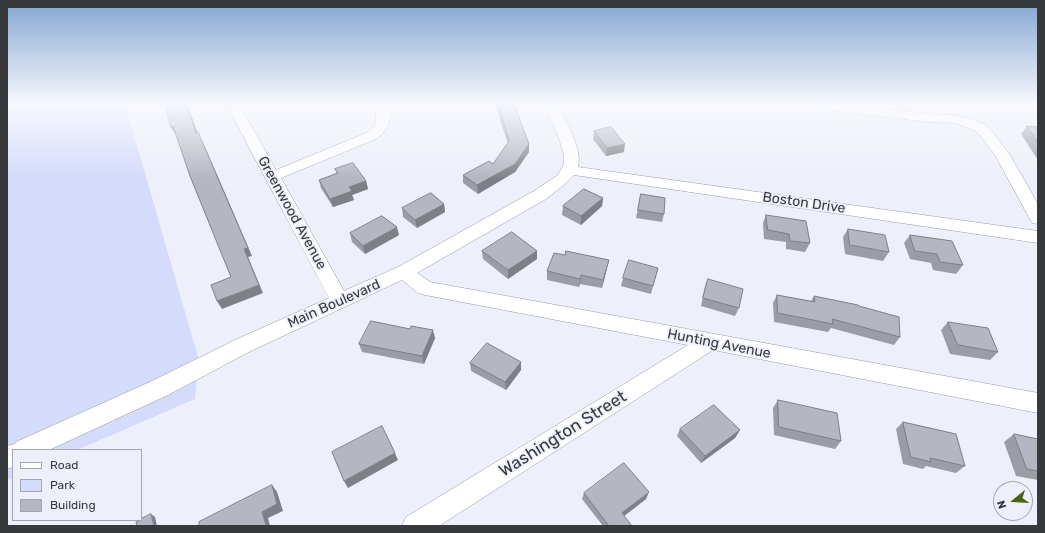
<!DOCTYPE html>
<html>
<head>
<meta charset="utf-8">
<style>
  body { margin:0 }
  #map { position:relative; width:1045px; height:533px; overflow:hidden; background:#edeffa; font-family:Rubik,sans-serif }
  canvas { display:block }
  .frame { position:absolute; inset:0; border:8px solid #38393d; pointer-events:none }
  .legend { position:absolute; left:12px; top:449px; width:130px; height:72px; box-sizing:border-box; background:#edeffa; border:1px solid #a5a6ae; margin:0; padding:5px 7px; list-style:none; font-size:12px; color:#38393d }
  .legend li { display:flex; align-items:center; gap:8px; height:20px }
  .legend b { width:20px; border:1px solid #a5a6ae }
  .north { position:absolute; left:993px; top:481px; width:40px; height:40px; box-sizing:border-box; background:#edeffa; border:1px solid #a5a6ae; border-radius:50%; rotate:252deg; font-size:11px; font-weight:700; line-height:16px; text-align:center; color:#38393d }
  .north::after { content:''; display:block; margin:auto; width:14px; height:18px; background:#4a6414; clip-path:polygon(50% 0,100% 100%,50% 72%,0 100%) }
</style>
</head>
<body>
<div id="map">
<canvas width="1045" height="533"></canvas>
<div class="frame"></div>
<ul class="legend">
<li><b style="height:5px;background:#fff"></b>Road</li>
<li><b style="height:11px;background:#d4dbfb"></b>Park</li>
<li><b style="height:11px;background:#b4b7c1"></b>Building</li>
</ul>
<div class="north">N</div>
</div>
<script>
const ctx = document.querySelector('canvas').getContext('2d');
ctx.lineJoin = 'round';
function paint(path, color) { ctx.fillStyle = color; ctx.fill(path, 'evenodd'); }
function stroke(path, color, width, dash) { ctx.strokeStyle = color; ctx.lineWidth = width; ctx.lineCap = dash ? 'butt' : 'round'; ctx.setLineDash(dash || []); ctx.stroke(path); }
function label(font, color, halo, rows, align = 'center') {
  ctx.font = font + ' Rubik,sans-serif'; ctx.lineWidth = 3.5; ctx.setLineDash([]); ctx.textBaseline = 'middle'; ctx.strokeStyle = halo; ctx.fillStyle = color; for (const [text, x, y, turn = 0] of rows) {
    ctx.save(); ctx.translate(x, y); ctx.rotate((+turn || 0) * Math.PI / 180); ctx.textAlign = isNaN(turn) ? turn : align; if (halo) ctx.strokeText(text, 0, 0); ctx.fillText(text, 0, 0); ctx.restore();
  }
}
const green = new Path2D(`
  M7,104H125L198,357L195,399L77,450H13V478L7,480Z`);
const street = new Path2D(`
  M226,104H239L276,170L366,133L375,126L377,104H391C391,120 389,130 376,139L281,178L344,291L398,267L534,191L558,175L564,164V156L559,138L544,104H557C565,121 583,148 578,167L1038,231V243L574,175L565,184L546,199L417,273L430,282L1038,393V413L713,350L439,526H402L406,517L688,345L425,295L418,293L402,280L249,352L168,395L49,450H13V467L7,469V446L15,444L16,442L152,381L235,340L329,298Z
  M805,104H848L928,114L954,115L971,119L984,124L991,130L1010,155L1038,204V224L1032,223L995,155L981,136L974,130L954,123L928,122L811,108L806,107Z`);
const wall = new Path2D(`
  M495,104H514L529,144V152L515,172L478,194L463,183V175L493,164L508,144Z
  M1027,126L1038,127V160L1021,134Z
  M594,131L624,152L606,156L593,139Z
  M335,169L366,181L368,189L352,195L354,200L333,207L321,188L319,180L337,174Z
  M641,194L664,214L662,222L636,218Z
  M603,198L602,206L581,225L562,215L563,206Z
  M444,204L445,212L417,228L403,217L402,208Z
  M766,215L810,243L805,252L786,249V242L764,239L763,223Z
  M848,229L889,252L883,261L845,254L843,237Z
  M350,233L399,235L365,254L352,242Z
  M910,235L963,265L956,274L933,270L931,263L910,259L904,243Z
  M482,251H537V259L508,279L483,259Z
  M565,255L609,260L602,288L580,284L579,287L547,280V271Z
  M658,268L651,294L621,286L623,278Z
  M708,279L739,308L735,316L701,306L705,287Z
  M777,295L811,301L814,296L859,306L900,337L894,345L831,328L828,332L774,322L773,303Z
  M948,322L998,352L990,360L950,354L941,330Z
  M435,338L424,364L362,352L359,344Z
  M470,363L521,370L506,390L471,371Z
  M778,400L841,441L835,449L774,435L773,408Z
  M903,422L965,466L956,473L926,466L923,469L903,464L896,429Z
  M680,429L740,430L735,438L701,463L677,436Z
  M1014,434L1038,439V480L1016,476L1004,442Z
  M584,493L646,499L624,516L632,526H603L582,499Z`);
const shadedWall = new Path2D(`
  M187,107L191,114L200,140L196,133Z
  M173,126L177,134H175L171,127Z
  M202,140L252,256L248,257L263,293L222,309L217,301L259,285L244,249Z
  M529,144V152L515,172L478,194L477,185Z
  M625,144L624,152L606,156L607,148Z
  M366,181L368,189L352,195L354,200L333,207L330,199L349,187Z
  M603,198L602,206L581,225V216Z
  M444,204L445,212L417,228L415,220Z
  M397,227L399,235L365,254L363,246Z
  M537,251V259L508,279V270Z
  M609,260L602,288L603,280Z
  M581,275L580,284L579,287L580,279Z
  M433,330L435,338L424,364L422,356Z
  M521,362V370L506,390L505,382Z
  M740,430L735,438L701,463L705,456Z
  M395,453L398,460L348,488L344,481Z
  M272,485L277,492L283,511L268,518L270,526H265L262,512Z
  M649,492L646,499L620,519L622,513Z
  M151,514L155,517L157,526H154Z`);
const building = new Path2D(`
  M165,104H184L185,107H187L196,133L198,132L248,248L244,249L259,285L217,301L211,285L231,277L190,176L173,126L171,127Z
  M498,104H514L529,144L515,164L477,185L463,175L489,161L493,164L509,141Z
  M1027,126L1038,127V142Z
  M611,127L625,144L607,148L594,131Z
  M353,163L366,181L349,187L352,191L330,199L319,180L338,173L335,169Z
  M584,189L603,198L581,216L563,206Z
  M431,193L444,204L415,220L402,208Z
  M641,194L665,198L664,214L638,210Z
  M766,215L806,221L810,243L790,241L789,234L768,230Z
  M382,216L397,227L363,246L350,233Z
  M848,229L885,235L889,252L850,245Z
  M512,232L537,251L508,270L482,251Z
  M910,235L952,241L963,265L940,262L937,254L915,251Z
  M566,251L609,260L603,280L581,275L580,279L547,271L554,253L565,255Z
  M629,260L658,268L653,286L623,278Z
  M708,279L743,289L739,308L703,298Z
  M777,295L815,302L814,296L858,305L859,306L899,317L900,337L832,319L833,324L778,313Z
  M371,321L410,329L411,326L433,330L422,356L359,344Z
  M948,322L988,328L998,352L958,345Z
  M487,343L521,362L505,382L470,363Z
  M778,400L837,413L841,441L779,427Z
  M714,405L740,430L705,456L680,429Z
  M903,422L956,434L965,466L930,458L931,462L911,457Z
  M382,426L395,453L344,481L332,452Z
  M1014,434L1038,439V471L1027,469Z
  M624,463L649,492L622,513L632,526H609L584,493Z
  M272,485L277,504L262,512L266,525L265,526H199V522Z
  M151,514L154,526H137L136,522L141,520V519Z`);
const streetNames = [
  ["Boston Drive",804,203,8],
  ["Greenwood Avenue",292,213,61],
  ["Main Boulevard",334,304,-24],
  ["Hunting Avenue",719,344,11]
];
const nearStreetnames = [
  ["Washington Street",563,434,-32]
];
paint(green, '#d4dbfb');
stroke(street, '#989aa4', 1);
paint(street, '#fff');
paint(wall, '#9b9da6');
paint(shadedWall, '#7e8087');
paint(building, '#b4b7c1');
stroke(building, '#7e8087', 1);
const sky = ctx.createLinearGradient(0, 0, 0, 179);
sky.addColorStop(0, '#83a6d2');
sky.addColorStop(0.58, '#f7f8fd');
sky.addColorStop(1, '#f7f8fd00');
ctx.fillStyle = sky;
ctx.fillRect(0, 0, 1045, 179);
label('14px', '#38393d', '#edeffa', streetNames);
label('17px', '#38393d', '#edeffa', nearStreetnames);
</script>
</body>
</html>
